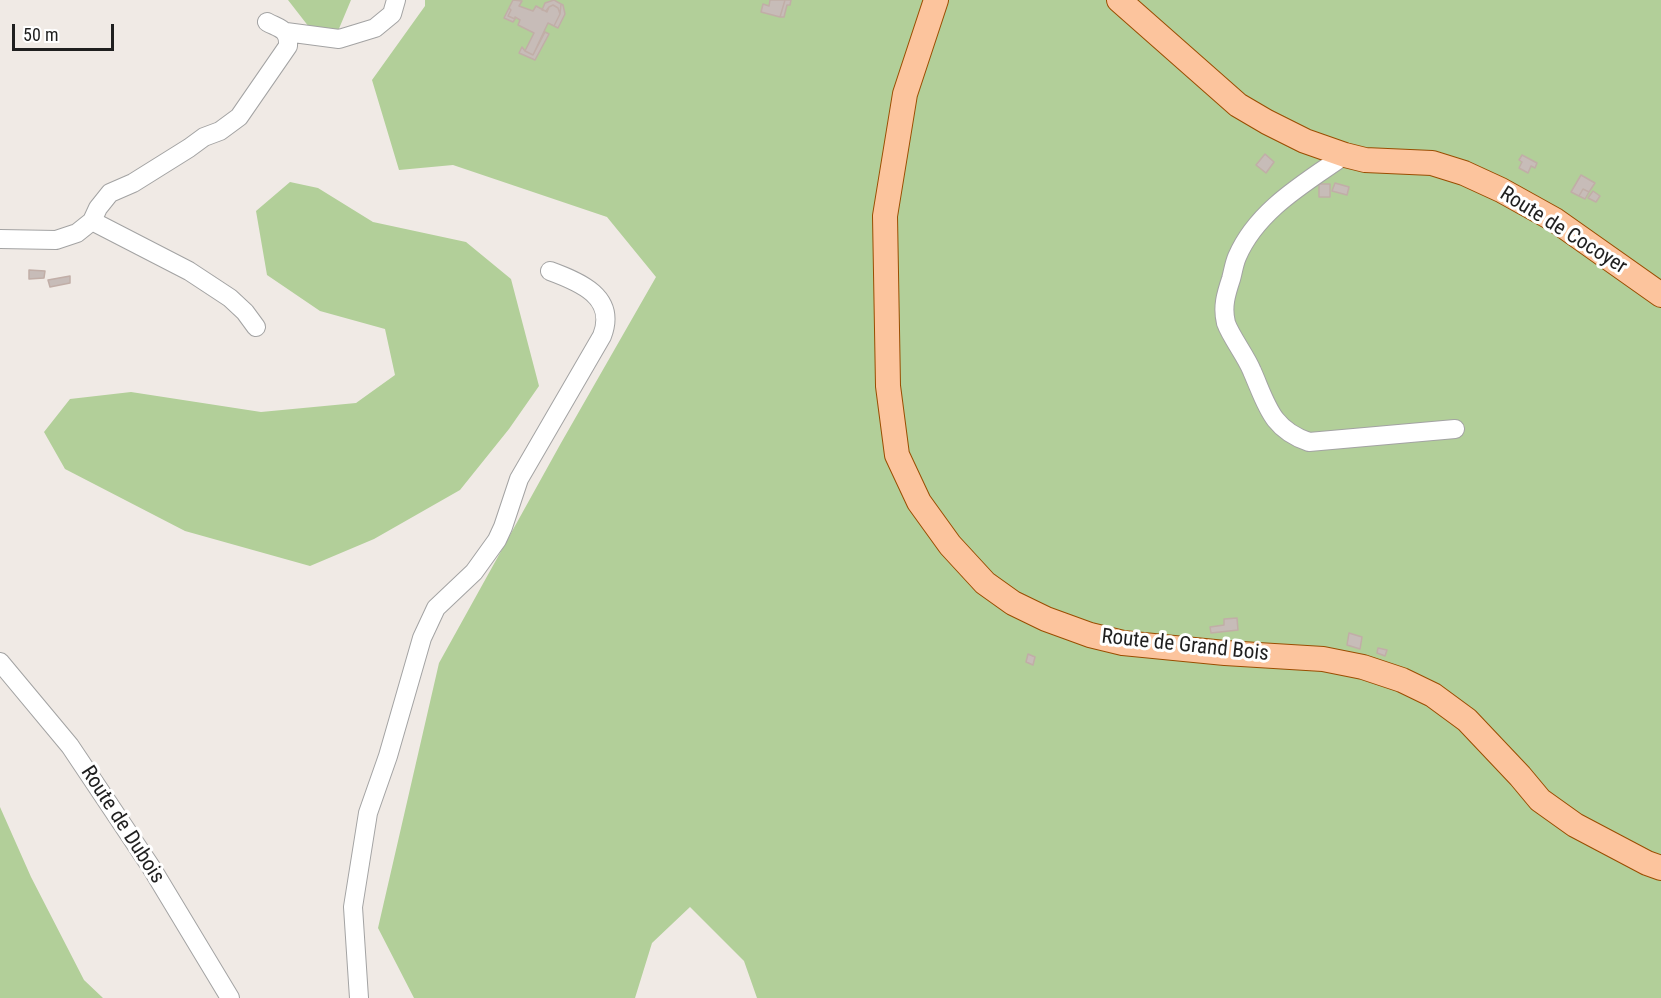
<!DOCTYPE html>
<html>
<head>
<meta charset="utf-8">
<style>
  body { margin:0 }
  #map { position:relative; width:1661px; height:998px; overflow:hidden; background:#f0eae5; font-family:"Roboto Condensed",sans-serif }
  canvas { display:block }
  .scale { position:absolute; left:12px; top:24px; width:102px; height:27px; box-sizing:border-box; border:3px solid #1f1f1f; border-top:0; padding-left:8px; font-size:18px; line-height:21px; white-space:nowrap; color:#1f1f1f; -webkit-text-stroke:4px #fff; paint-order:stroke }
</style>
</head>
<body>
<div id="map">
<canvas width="1661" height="998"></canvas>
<div class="scale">50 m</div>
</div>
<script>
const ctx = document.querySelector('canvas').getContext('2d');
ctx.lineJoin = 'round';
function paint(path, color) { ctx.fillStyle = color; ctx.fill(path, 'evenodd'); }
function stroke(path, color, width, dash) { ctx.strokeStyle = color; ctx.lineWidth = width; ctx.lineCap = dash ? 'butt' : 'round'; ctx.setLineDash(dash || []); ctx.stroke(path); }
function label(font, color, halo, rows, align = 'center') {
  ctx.font = font + ' "Roboto Condensed",sans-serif'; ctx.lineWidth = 6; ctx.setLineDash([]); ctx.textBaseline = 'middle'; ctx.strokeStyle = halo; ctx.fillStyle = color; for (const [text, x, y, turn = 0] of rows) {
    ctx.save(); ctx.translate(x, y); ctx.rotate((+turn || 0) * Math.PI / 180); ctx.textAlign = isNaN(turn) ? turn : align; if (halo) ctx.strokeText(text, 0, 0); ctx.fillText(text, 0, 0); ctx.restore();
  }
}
const forest = new Path2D(`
  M288,0H351L338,31L316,36Z
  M425,0H1661V998H757L744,961L690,907L652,943L635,998H414L378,928L439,663L561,443L656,277L607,217L453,165L399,170L372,80L425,6Z
  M290,182L318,188L373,222L466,242L511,279L539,386L509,429L460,490L374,539L310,566L185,531L65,469L44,432L70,399L131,392L261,412L356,403L395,375L385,329L320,311L267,275L256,211Z
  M0,807L31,877L84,980L103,998H0Z`);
const building = new Path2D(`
  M513,0L522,1L519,6L533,11L536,6L547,12L549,7L553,5L558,8L560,14L554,26L548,23L533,55L525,51L534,33L518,25L520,20L515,17V19L508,16L511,10L509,8Z
  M554,0L561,4L560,14L558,8L553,5L549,7L546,11L542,10L545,3Z
  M770,0H785L780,17L761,12L763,4L769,6Z
  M785,0H791L790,5H787L784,17H780Z
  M561,4L563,5L565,14L558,28L554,26L560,14Z
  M509,8L511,10L508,16L515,19L513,22L504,18Z
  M545,32L549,34L535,60L519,53L522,47L525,51L533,55Z
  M1265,154L1274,162L1266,173L1256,165Z
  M1522,155L1537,163L1535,168L1531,166L1528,173L1519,168L1522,162L1519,160Z
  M1581,175L1595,183L1589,192L1583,189L1579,196L1571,192Z
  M1335,183L1349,187L1347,195L1332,191Z
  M1319,184H1330V197H1319Z
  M1583,189L1589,192L1585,199L1579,196Z
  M1593,191L1600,196L1596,202L1588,198Z
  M29,270L45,271L44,278L29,279Z
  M70,276V283L50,287L48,280Z
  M1237,618L1238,630L1211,633L1210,627L1224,625V619Z
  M1349,633L1362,637L1360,649L1347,645Z
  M1378,648L1387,650L1385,656L1377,653Z
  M1028,654L1035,657L1033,665L1026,662Z`);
const minor = new Path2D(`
  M286,32L339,39L375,28L392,14L396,0
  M1345,155C1305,183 1257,210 1237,257C1234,264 1233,272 1231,279C1226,294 1222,307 1226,323C1231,337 1246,356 1252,371C1267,405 1271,429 1309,442L1455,429
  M92,221L189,271L230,298L245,312L256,327
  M0,239L56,240L77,233L92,221L98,208L110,193L133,183L189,148L204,137L220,131L239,117L288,46C289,29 280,29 267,22
  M0,662L70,746L151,867L230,998
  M359,998L353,907L368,813L388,756L422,638L436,608L474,572L497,540L503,527L519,479L602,336C617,297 580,282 550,271`);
const major = new Path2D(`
  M936,0L905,94L885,216L888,386L897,455L919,502L950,545L985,583L1013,603L1046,619L1090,635L1123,643L1225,653L1323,659L1363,667L1402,680L1433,695L1467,720L1520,776L1540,800L1575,825L1647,863L1661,868
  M1119,0L1238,105L1267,122L1305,141L1345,155L1365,160L1432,163L1464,173L1501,190L1555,220L1661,295`);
const streetNames = [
  ["Route de Cocoyer",1563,231,32],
  ["Route de Grand Bois",1185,646,6],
  ["Route de Dubois",122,825,57]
];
paint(forest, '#b2cf99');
paint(building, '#c7bcb8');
stroke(building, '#c1aea7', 1.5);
stroke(minor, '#a3a3a3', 20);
stroke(major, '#9a4d00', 26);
stroke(minor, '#fff', 18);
stroke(major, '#fcc49d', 24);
label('21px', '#1f1f1f', '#fff', streetNames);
</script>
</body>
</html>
